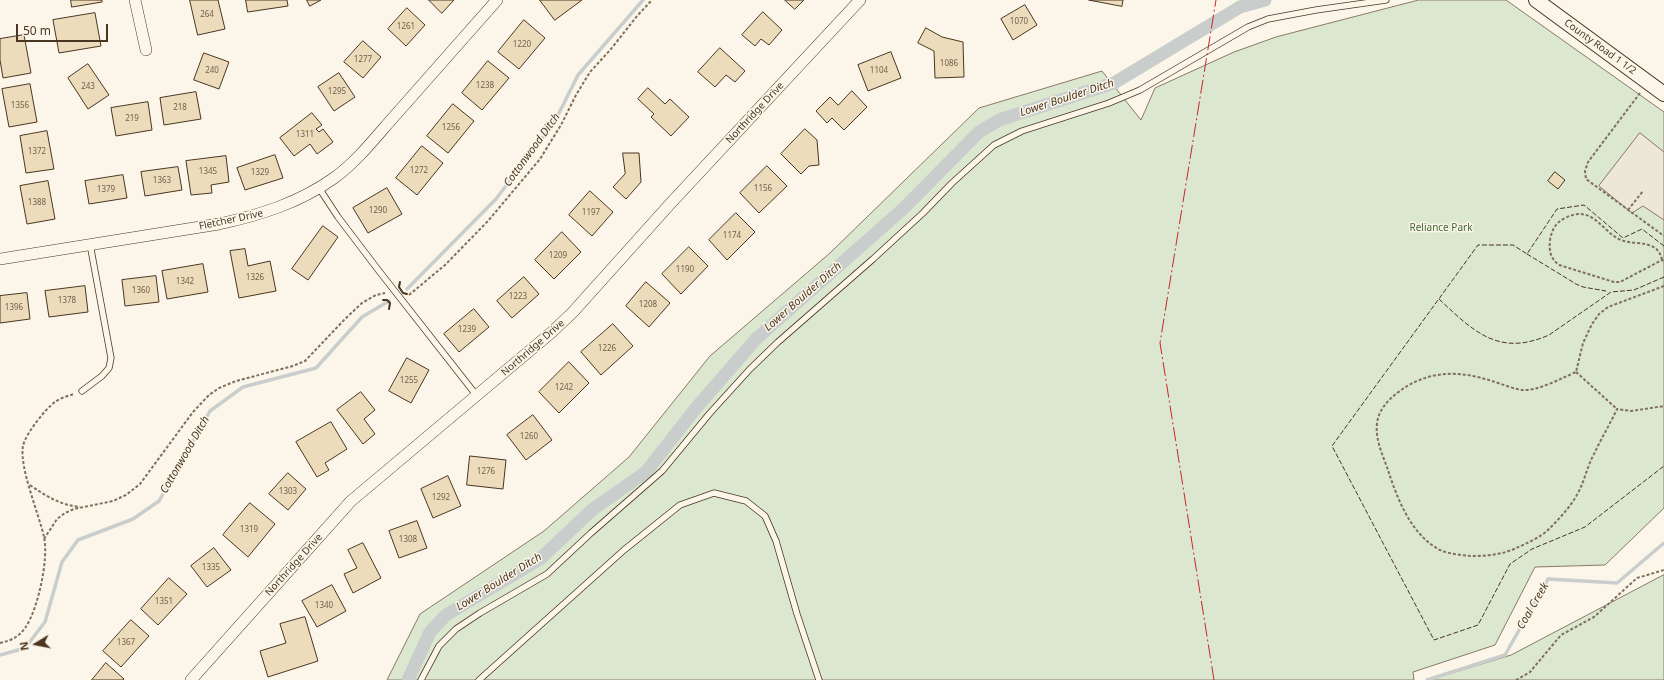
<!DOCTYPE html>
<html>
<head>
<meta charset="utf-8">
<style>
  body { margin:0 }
  #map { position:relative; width:1664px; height:680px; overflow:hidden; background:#fbf6e9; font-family:"Noto Sans",sans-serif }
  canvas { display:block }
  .north { position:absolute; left:16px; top:624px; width:40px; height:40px; -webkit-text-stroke:3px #fbf6e9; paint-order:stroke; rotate:260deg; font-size:11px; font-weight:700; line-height:16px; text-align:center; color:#4a3520 }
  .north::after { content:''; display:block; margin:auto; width:14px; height:18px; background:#4a3520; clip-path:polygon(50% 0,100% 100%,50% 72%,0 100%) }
  .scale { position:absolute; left:16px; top:24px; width:92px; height:18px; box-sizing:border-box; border:2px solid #4a3520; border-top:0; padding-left:5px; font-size:12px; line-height:14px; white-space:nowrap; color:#4a3520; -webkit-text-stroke:3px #fbf6e9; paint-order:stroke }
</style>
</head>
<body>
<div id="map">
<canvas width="1664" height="680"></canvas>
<div class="north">N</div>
<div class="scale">50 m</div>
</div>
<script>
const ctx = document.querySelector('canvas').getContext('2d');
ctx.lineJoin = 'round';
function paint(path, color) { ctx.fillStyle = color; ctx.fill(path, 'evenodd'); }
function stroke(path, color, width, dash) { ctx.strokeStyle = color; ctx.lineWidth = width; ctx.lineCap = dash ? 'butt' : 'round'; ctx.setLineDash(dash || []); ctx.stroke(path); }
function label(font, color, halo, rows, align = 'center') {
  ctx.font = font + ' "Noto Sans",sans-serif'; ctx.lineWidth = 3; ctx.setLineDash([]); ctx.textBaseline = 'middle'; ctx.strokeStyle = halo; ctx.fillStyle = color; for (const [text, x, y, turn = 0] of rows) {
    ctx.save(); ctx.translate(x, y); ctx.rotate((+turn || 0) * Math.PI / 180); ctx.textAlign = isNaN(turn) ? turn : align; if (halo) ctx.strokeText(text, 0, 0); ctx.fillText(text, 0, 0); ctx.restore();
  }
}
const green = new Path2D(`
  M1419,0H1506L1664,112V508L1605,565L1535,567L1495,645L1413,672L1414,680H387L420,614L544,531L629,457L710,356L830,253L979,108L1102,71L1141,120L1155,88L1234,52L1276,37Z
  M1664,575V680H1429L1511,655Z`);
const parking = new Path2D(`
  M1640,133L1664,152V220L1643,206L1632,213L1599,186Z`);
const stream = new Path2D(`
  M407,289L496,199L555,121L578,75L643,0
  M0,655L25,648L45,622L62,562L78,540L133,519L159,501L210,411L243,387L316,368L362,317L389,301
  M1427,680L1505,655L1548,579L1617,583L1664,543`);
const canal = new Path2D(`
  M408,680L430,632L446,615L540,559L593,509L646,472L696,408L756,339L904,208L979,132L999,120L1114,83L1240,7L1265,0`);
const building = new Path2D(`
  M71,0H102V2L72,7Z
  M190,0H218L225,29L198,35Z
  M246,0H287L288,6L248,12Z
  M307,0H321L310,6Z
  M429,0H454L442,13Z
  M540,0H582L555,20Z
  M785,0H804L795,9Z
  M1089,0H1123L1122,6Z
  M1025,5L1037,25L1013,40L1001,19Z
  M407,8L425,25L406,46L388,29Z
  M763,12L782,30L769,45L761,39L755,46L742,35Z
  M95,13L101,46L59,53L53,20Z
  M524,20L545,38L519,69L498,52Z
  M926,28L942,37L963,42L964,77L935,78L934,51L918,43Z
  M24,35L31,73L3,78L0,60V39Z
  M363,41L381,57L363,78L344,62Z
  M720,48L745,71L735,82L726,75L715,87L698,72Z
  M891,52L901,78L868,91L858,65Z
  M204,53L229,62L219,89L194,80Z
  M488,61L509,78L482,110L462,93Z
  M88,64L109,95L88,109L68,78Z
  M339,73L355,97L334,111L318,87Z
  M30,84L37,122L9,127L2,89Z
  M648,88L665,104L670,99L689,117L671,136L651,117L654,114L638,99Z
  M852,91L867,107L844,130L832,118L827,123L816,111L830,97L838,105Z
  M196,92L201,119L164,125L160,98Z
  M148,102L152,130L116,136L111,108Z
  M453,104L474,121L448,153L427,136Z
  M312,113L322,125L316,129L319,132L323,129L333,142L317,154L310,144L294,156L280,138Z
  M805,129L817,140L819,165L809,166L801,174L781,154Z
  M47,131L54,169L26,173L20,136Z
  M422,146L443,163L417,195L396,178Z
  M623,153H639L641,182L626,199L613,187L625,174Z
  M275,155L283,178L245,190L237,168Z
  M226,156L229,182L211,185L212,193L191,195L186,161Z
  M767,166L787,186L759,213L740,193Z
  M178,167L182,190L145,196L141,172Z
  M1555,172L1565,180L1558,189L1548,181Z
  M123,175L127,198L89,204L85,181Z
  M48,181L55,219L27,224L20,186Z
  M387,188L402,214L368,233L353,208Z
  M590,191L613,212L592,236L569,215Z
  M736,213L755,232L727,260L709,240Z
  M323,226L338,237L308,280L292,269Z
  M562,232L581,252L554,279L535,260Z
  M689,247L708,266L681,294L662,274Z
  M245,249L248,266L270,261L276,291L239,298L230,251Z
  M203,264L208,292L167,299L162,271Z
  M156,276L159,302L125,306L122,280Z
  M524,277L539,294L512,318L497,301Z
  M646,282L670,303L649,327L626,306Z
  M85,286L88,312L49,317L45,291Z
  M27,293L30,319L0,323V296Z
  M474,309L489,327L459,352L444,334Z
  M613,324L633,346L601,375L581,352Z
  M407,358L429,370L411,403L389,391Z
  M569,362L589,383L559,413L539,392Z
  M361,392L375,410L364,419L375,434L363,444L337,410Z
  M533,415L552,440L526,460L507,435Z
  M331,422L347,449L325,463L329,470L317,477L296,442Z
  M470,456L506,460L503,489L467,485Z
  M288,473L306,489L288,510L269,494Z
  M448,476L461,506L433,518L421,489Z
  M250,503L275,524L248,557L223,535Z
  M417,521L427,548L399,558L389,531Z
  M363,543L381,578L353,593L344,574L357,568L348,550Z
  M214,548L231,570L207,587L191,566Z
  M169,578L187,594L158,625L141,609Z
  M332,585L346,611L317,627L302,601Z
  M305,617L318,661L268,677L260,651L286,643L280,624Z
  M131,620L149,636L121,667L103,651Z
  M106,663L124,679L123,680H92Z`);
const path = new Path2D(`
  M1640,93L1588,162L1585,171L1586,179L1664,236
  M1628,210L1643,191
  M1662,260C1658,240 1639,245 1624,241C1602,235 1595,203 1565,218C1555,223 1552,230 1550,240C1549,251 1550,258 1559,265L1614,282H1620L1662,260L1664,261
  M1664,286L1608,307L1599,314L1592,324L1583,343L1576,372C1562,378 1538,391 1523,390C1513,389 1502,384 1492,381C1458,370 1427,370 1397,393C1387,401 1378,411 1377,424C1375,439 1383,456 1388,470C1397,498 1411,535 1440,550C1449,554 1461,555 1471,556C1486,556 1500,555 1514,549C1525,544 1540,538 1549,529C1561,517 1573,504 1580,489C1585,478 1588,465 1594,454C1601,439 1610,424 1617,409L1631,411L1664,406
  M409,295L445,265L488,221L540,159L561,125L576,95L590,72L611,49L637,16L652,0
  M1576,372L1617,409
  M30,485C46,496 60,505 80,507
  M44,539L57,519L65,513L74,509L113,501L126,495L140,484L193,412L209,395L219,388L236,381L293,366L305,361L345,319L362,303L376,295L385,293
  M0,643C10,641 19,637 25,628C38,610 49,558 44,537C39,514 19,467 23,446C25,435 45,409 55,402C60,398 68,396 74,394
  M1516,680L1530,672L1561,635L1594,617L1637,578L1664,570`);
const service = new Path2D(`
  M319,188L338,217L379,271L477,396
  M82,391L102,376L109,368L111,358L90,244
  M421,680L439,646L456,629L480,613L547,574L591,533L662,471L710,413L750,369L778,342L873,259L923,213L952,183L994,145L1022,131L1109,103L1140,90L1248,27L1268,19L1316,10L1386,0
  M479,680L624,550L680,505L714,493L746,501L765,516L776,541L797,614L819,680`);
const minor = new Path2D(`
  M135,0L146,50
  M0,259L219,224C260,215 299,203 334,178C359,160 378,134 399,111C432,74 464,37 497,0
  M191,680L351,501L552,332L573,312L670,204L860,0`);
const tertiary = new Path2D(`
  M1536,0L1664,94`);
const fence = new Path2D(`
  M1664,246L1642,229L1623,238L1584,205L1557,209L1527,254L1513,245H1478L1332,446L1434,640L1478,625L1510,564L1532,549L1585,527L1664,466
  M1527,254L1576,284L1583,287L1606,291
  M1439,299C1474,332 1499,357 1549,335L1611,292L1634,290L1664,277`);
const wall = new Path2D(`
  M400,282L399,287L403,293L407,294
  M383,300H387L390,303L389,309`);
const power = new Path2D(`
  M1214,680L1160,343L1216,0`);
const numberNames = [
  ["264",207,15],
  ["1070",1019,22],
  ["1261",406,27],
  ["1220",522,45],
  ["1277",363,60],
  ["1086",949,64],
  ["240",212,71],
  ["1104",879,71],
  ["1238",485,86],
  ["243",88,87],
  ["1295",337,92],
  ["1356",20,106],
  ["218",180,108],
  ["219",132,119],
  ["1256",451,128],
  ["1311",305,135],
  ["1372",37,152],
  ["1272",419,171],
  ["1345",208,172],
  ["1329",260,173],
  ["1363",162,181],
  ["1156",763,189],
  ["1379",106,190],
  ["1388",37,203],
  ["1290",378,211],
  ["1197",591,213],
  ["1174",732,236],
  ["1209",558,256],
  ["1190",685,270],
  ["1326",255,278],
  ["1342",185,282],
  ["1360",141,291],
  ["1223",518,297],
  ["1378",67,301],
  ["1208",648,305],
  ["1396",14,308],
  ["1239",467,330],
  ["1226",607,349],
  ["1255",409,381],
  ["1242",564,388],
  ["1260",529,437],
  ["1276",486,472],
  ["1303",288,492],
  ["1292",441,498],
  ["1319",249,530],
  ["1308",408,540],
  ["1335",211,568],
  ["1351",164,602],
  ["1340",324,606],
  ["1367",126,643]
];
const streetNames = [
  ["County Road 1 1/2",1600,47,36],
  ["Northridge Drive",755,113,-47],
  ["Fletcher Drive",231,220,-12],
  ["Northridge Drive",533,348,-41],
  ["Northridge Drive",294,565,-48]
];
const parkNames = [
  ["Reliance Park",1441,228]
];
const waterNames = [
  ["Lower Boulder Ditch",1067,98,-18],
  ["Cottonwood Ditch",532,150,-54],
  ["Lower Boulder Ditch",803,297,-41],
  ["Cottonwood Ditch",185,455,-60],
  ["Lower Boulder Ditch",499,582,-32],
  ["Coal Creek",1533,606,-60]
];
paint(green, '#dce7d0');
stroke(green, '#887966', 1);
paint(parking, '#ede7d9');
stroke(parking, '#887966', 1);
stroke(stream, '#c9cecd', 3.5);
stroke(canal, '#c9cecd', 13);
paint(building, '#ecdcbc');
stroke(building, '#4a3520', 1);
stroke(service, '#4a3520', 7);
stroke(minor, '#4a3520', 12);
stroke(tertiary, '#4a3520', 16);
stroke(path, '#7f6f5c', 2, [3, 2]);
stroke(service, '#fbf6e9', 5.5);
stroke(minor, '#fbf6e9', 11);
stroke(tertiary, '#fbf6e9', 14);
stroke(fence, '#4a3520', 1, [5, 2]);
stroke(wall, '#4a3520', 2);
stroke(power, '#c62828', 1, [14, 3, 2, 3]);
label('8px', '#725f47', null, numberNames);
label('10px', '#4a3520', '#fbf6e9', streetNames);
label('10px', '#436837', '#fbf6e9', parkNames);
label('italic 11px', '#4a3520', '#fbf6e9', waterNames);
</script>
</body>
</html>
